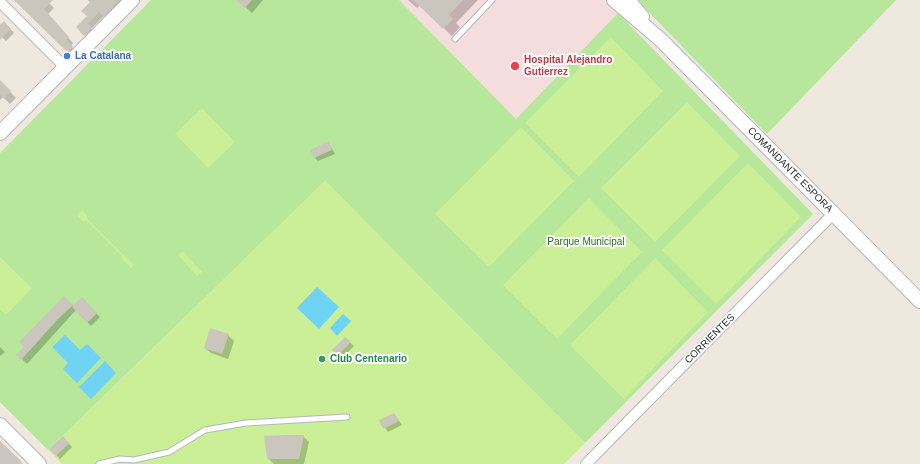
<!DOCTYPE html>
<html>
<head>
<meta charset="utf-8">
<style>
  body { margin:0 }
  canvas { display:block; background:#efe8df }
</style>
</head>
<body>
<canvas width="920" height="464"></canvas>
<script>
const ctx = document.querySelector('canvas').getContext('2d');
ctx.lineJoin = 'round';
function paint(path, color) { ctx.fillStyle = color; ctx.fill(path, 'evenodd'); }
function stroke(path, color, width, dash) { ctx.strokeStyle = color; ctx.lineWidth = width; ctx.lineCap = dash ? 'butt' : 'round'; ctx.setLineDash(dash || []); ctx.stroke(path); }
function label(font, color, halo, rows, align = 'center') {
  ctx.font = font + ' Arial,sans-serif'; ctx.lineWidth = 4; ctx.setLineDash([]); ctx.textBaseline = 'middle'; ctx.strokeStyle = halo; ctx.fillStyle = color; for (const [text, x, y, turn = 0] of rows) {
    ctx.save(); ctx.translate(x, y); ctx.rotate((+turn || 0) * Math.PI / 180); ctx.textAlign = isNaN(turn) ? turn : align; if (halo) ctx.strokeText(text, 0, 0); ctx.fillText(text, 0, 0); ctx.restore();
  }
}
const medical = new Path2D(`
  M399,0H605L618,13L516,119Z`);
const green = new Path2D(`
  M151,0H399L516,119L618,13L813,214L585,443L325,181L48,450L0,402V153Z
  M637,0H896L767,134Z`);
const pitch = new Path2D(`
  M611,37L663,91L579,177L525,123Z
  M687,102L740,156L655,242L601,188Z
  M202,108L235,142L208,168L175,134Z
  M521,127L574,181L489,267L435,214Z
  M748,163L801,217L716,304L662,250Z
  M325,181L585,443L564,464H62L48,450Z
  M589,198L642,252L557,339L503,285Z
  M82,210L88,217L87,219L134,265L131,268L122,259L123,257L86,220L84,222L77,215Z
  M183,251L202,272L197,276L178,255Z
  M0,257L32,288L6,315L0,309Z
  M655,258L708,312L624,399L570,345Z`);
const water = new Path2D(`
  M317,287L339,307L319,329L297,308Z
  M343,314L351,321L337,336L330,328Z
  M65,335L80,350L87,344L101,358L77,383L63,369L68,363L52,347Z
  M105,361L116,373L91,399L79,387Z`);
const shadow = new Path2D(`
  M15,0H46L54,8L48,14L73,43L71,46L77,52L73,56Z
  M88,0H123L109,20L104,16L91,29L96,33L89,39L77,27L88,16L91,3Z
  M238,0H263L252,13Z
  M408,0H478L456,23L460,27L452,36L420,5L417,8Z
  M4,22L14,33L6,41L0,35V26Z
  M0,81L16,98L10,104L3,97L0,100Z
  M328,142L335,154L318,161L315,158Z
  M64,297L74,307L82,299L100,317L91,326L76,310L27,364L18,355Z
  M228,335L234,341L228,359L211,353L205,348Z
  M345,338L354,346L342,358L334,350Z
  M0,347L5,352L0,356Z
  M394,414L402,425L388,432L380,421Z
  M303,436L309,442L304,464H274L268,458Z
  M63,438L72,447L60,459L51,449Z`);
const building = new Path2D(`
  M14,0H53L44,9L69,37L66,40L73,46L67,52Z
  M92,0H119L104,17L99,12L88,24L92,28L84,36L76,27L87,16L81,11Z
  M236,0H252L245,8Z
  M413,0H463L449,15L453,19L443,29Z
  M4,21L11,29L0,40V25Z
  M0,80L11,91L4,99L0,95Z
  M329,141L332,150L314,158L310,150Z
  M64,296L73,305L58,319L21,360L16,355L24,347L19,342Z
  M82,297L97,313L87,323L72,307Z
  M210,328L229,334L222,354L204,348Z
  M345,337L351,342L338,355L332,350Z
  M394,413L399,421L383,429L379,420Z
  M285,435H304L299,459H267L264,436Z
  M63,436L69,443L56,456L49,449Z
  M0,441L19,459L23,464H0Z`);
const lane = new Path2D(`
  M455,39L492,0
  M99,464L120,459L134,460L169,452L205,430L246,423L347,417`);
const street = new Path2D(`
  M0,2L66,68
  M586,464L834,213`);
const secondary = new Path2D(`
  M614,0L660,39L920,301
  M628,0L642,17
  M0,133L132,0
  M0,425L39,464`);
const markers = [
  [67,56,4,"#3f7fe0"],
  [515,66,5,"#e0444e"],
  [322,359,4,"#2e9e5b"]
];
const shopNames = [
  ["La Catalana",75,56]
];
const healthNames = [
  ["Hospital Alejandro",524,60],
  ["Gutierrez",524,72]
];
const streetNames = [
  ["COMANDANTE ESPORA",790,170,45],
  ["CORRIENTES",710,339,-45]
];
const parkNames = [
  ["Parque Municipal",586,242]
];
const leisureNames = [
  ["Club Centenario",330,359]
];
paint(medical, '#f5ddde');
paint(green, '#b6e79a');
paint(pitch, '#caef96');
paint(water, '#6fd3f4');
paint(shadow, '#0003');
paint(building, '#cbc6bd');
stroke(lane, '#b3b6c1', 7);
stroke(street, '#b3b6c1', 12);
stroke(secondary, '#b3b6c1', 16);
stroke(lane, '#fff', 5);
stroke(street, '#fff', 10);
stroke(secondary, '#fff', 14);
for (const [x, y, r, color] of markers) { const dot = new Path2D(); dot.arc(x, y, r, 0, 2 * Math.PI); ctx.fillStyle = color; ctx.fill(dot); stroke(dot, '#fff', 1.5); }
label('bold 10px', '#366cbe', '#fff', shopNames, 'left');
label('bold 10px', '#be3a42', '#fff', healthNames, 'left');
label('10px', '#2d2d2d', '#fff', streetNames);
label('10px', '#2c6f18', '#fff', parkNames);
label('bold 10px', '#27864d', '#fff', leisureNames, 'left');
</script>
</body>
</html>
